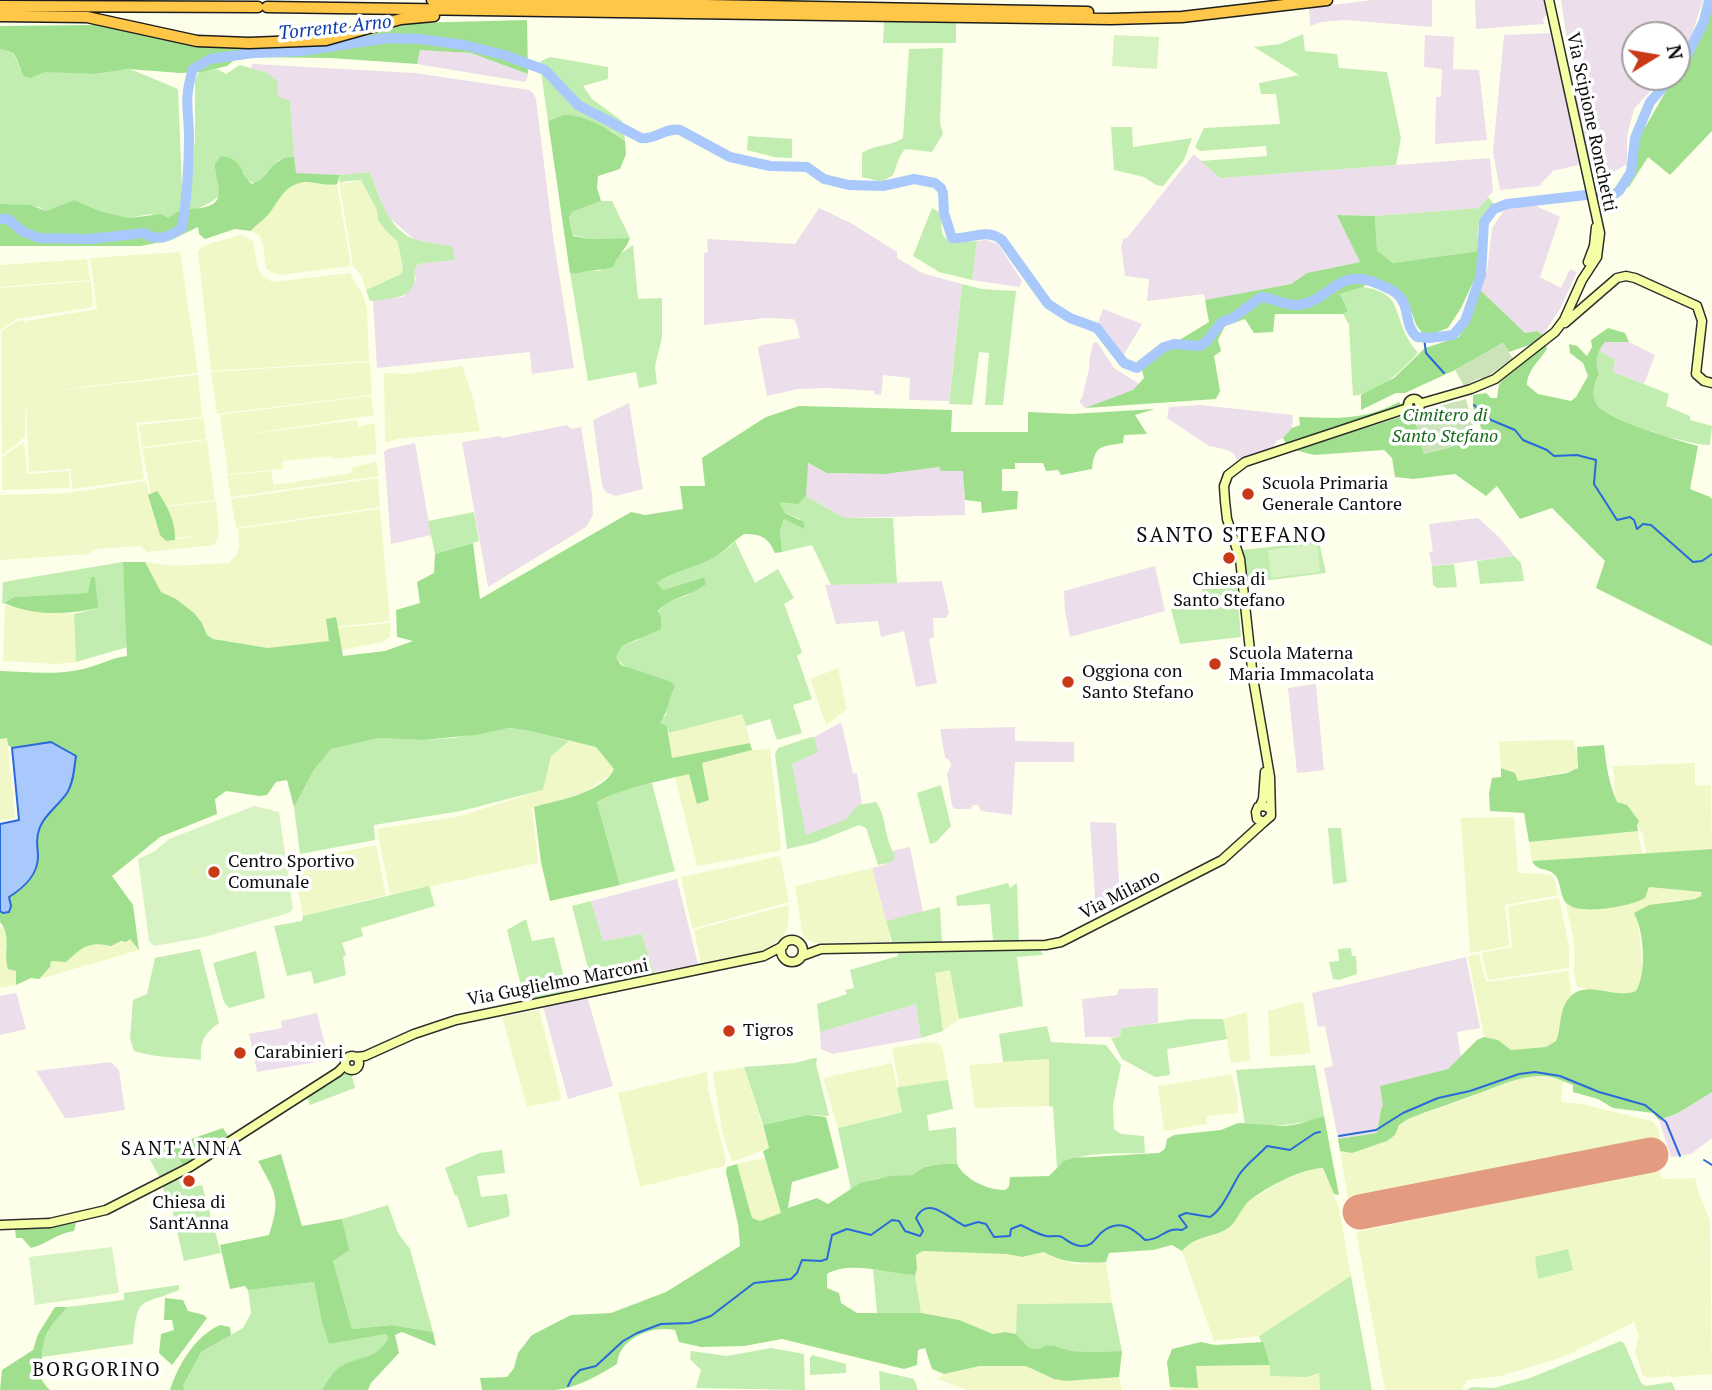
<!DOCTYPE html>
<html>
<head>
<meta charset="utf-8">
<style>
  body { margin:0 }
  #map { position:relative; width:1712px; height:1390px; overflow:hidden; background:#feffea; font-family:"PT Serif",serif }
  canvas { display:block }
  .north { position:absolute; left:1621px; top:21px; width:70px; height:70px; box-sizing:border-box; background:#fff; border:2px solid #9e9e9e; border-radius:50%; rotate:79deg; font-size:19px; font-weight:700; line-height:28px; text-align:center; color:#0c0c0c }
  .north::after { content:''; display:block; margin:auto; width:24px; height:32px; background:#c93917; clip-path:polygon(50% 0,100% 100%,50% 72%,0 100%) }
</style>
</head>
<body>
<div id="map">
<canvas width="1712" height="1390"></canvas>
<div class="north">N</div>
</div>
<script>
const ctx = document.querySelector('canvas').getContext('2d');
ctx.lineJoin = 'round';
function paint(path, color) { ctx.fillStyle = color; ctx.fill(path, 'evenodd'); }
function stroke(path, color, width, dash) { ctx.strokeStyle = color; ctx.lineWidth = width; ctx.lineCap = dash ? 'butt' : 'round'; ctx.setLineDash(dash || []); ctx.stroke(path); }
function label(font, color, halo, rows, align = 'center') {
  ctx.font = font + ' "PT Serif",serif'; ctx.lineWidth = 7; ctx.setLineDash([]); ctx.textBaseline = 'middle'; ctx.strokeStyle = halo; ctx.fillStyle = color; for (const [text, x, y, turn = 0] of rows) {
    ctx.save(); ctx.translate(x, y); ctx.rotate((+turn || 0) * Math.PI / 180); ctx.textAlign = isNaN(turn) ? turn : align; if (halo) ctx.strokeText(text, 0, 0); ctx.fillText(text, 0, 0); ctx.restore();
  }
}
const industrial = new Path2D(`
  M1372,0H1432V27L1344,20L1321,22L1310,26L1309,8Z
  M1475,0H1546L1549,12L1543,19L1544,24L1476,29Z
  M1561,0H1703L1688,47L1677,62V35H1635V77H1663L1634,109L1627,136V164L1610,174L1602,176L1589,164L1577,105Z
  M1550,33L1582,164L1553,171L1539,186L1500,190L1493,152L1504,35Z
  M1425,35L1454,37L1453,69L1479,70L1487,140L1435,144L1436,97H1441L1442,69L1424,67Z
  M420,50L471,53L528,74L526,82L417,64Z
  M253,64L415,73L529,90L533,93L536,99L553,236L574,368L532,374L530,352L377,368L373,300L403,297L416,280L414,270L418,264L454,260L414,239L387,216L370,172L340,175L295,173L290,102L277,96L267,73L250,68Z
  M1194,154L1220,178L1490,158L1493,191L1479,208L1375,216L1338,215L1360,262L1307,273L1291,284L1205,300L1204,294L1147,301L1149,279L1125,276L1121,245L1124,238H1127Z
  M1534,205L1560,217L1540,277L1561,288L1570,269L1577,272L1561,307L1543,335L1537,331L1525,333L1477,287L1487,272L1492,228L1505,209Z
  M819,208L851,223L897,252V258L922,273L962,284L949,401L909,400L910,378L883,375L881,395L874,394V391L829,388L798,389L767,396L758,348L762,345L800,338L796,322L793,319L766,318L704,325V253L708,252L707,239L795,244Z
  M986,240L998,244L1022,281L1019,287L972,280L977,241Z
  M1103,309L1142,324L1123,356L1106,331L1098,323Z
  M1097,342L1114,368L1139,384L1134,390L1085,408L1079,401L1082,398L1090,365L1089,361L1093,343Z
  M1605,342H1629L1655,355L1644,384L1613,372L1615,360L1599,350Z
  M629,403L643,489L616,496L606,492L602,485L593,420Z
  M1200,405L1293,415L1292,428L1283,438L1276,441L1273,448L1237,460L1233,453L1224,449L1209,446L1167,418L1169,407Z
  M567,425L571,429L581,427L592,494L593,515L586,527L488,587L462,442L500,436L502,438Z
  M415,443L431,535L391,544L384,452L388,449Z
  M807,463L827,473L885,474L940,467L941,471H964L965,515L844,518L806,496Z
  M1478,518L1501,539L1514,556L1432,566L1429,552L1433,551L1429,524Z
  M1155,566L1165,611L1070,637L1065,611L1064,591Z
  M942,581L949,613L946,618H933L934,637L929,639L937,683L916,687L904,631L881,637L878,621L836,624L825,585Z
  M1316,684L1324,770L1297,773L1288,688Z
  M840,723L842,725L853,774L857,773L862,804L858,805L845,820L806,836L792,764L817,752L814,737Z
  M1015,727V741L1074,742V762H1015L1012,815L981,811L978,805H973L970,809H955L952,806L947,774L951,766L950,761L945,757L940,729Z
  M1090,822L1116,823L1120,903V907L1114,911L1096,912Z
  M910,847L923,912L886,921L872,868L884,865L895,855L892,851Z
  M677,879L698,964L654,972L642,934L603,941L591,901Z
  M1466,957L1480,1028L1457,1032L1461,1057L1448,1069L1380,1086L1384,1105L1381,1109L1377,1133L1338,1139L1324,1068L1333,1066L1325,1026L1318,1027L1312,993Z
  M1158,988V1023L1121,1028L1120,1037H1085L1082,999L1117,995L1119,989Z
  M15,993L17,995L26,1029L0,1035V996Z
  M587,996L613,1086L568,1099L543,1006Z
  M916,1004L921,1038L832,1054L821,1049L820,1032Z
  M317,1013L329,1060L257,1072L249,1034L282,1028L281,1021Z
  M111,1062L119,1070L125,1110L71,1118H65L36,1071Z
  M1712,1092V1138L1691,1154L1671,1157L1659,1120L1678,1113Z`);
const farmland = new Path2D(`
  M361,180L377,210L378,220L385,230L398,242L403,269L401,274L366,290L361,275L353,266L339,182L349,183Z
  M301,182H313L331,186L337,184L351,266L280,275L272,273L266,268L263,246L259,235L251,231L257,223L266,218L284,192L292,185Z
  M241,235L253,241L258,269L262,275L272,282L350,273L363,295L367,309L369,361L211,371L198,251L208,244Z
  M180,252L198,373L25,394L198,375L202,417L136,423L144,479L73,489L70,469L29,472L26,399L25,437L2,455L1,331L17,321L24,320L25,324L26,321L97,309L90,258Z
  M87,259L90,280L0,287V265Z
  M91,281L93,307L17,319L0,330V387V288Z
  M370,362L372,395L217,414L211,372Z
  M462,366L472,394L480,431L397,439L385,443L384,373L407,374Z
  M371,396L374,415L235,436L357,420L358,427L375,423L376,454L333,459L331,456L283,461V469L228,474L220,415Z
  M204,418L206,439L142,447L139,425Z
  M207,440L215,500L166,506L157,491L151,494L142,449Z
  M24,442L27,474L69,471L70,488L2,490V457Z
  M376,462L379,476L231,497L227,475L271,471L274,485L351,473L352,467Z
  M378,478L380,507L236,528L231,499Z
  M146,481L160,535L166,541L200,535L175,538L174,527L167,507L216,501L219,535L214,545L147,552L140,546L95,549L89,554L0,560V495L67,493Z
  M380,509L390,621L337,627L336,617L326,620L330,641L268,648L213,639L207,635L202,623L176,599L161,592L145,562L174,566L229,563L237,554L239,546L238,529Z
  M5,605L25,610L74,614L76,662L56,664L3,661Z
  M391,623L390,637L383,642L341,650L337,628Z
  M838,668L847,709L826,725L810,679Z
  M743,713L750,743L672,759L669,733Z
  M7,738L15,818L0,820V739Z
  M1574,740L1578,760L1576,770L1518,781L1515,773L1501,768L1499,741Z
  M569,741L596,747L614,769L611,774L586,792L532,808L538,863L390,895L377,829L460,816L543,790L551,756Z
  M770,749L781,847L779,851L697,866L675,777L689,773L709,800L702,763L752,750Z
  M1695,763V786L1711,785L1712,849L1646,854L1643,834L1637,825L1638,821L1630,810L1617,802L1615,798L1613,766Z
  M1514,817L1518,873L1550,874L1555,880L1558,895L1505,905L1509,946L1470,953L1461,818Z
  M1638,831L1642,854L1532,861L1529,842Z
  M376,845L386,895L303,916L292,862Z
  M780,856L789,902L692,929L681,877Z
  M872,868L890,937V942L814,943L806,939L802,933L795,886Z
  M1649,887L1703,892L1701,896L1695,899L1670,901L1638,921L1642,963L1641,980L1636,991L1619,995L1577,987L1574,973V941L1565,901L1569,906L1588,909L1622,906L1632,903Z
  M1559,898L1569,946V968L1488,980L1481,953L1512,947L1508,906Z
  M789,905L788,926L784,936L766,951L703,964L701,963L694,930Z
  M4,926L8,939L5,948L16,971V985L0,988V927Z
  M130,939L139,950L39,979L50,967L51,961L66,962L83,947L95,943L126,942Z
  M1479,953L1486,982L1568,971L1572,995L1567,1001L1561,1018L1557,1038L1553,1044L1546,1047L1511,1050L1498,1040L1484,1037L1468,957Z
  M950,970L959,1019L943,1031L934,973Z
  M1303,1001L1311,1053L1270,1057L1268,1011Z
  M539,1010L561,1097L560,1100L527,1107L502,1017Z
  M1247,1012L1250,1061L1231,1063L1223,1019Z
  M931,1042L940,1044L943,1050L948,1080L899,1087L892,1048Z
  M1049,1059V1106L975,1108L969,1065Z
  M892,1063L902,1111L838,1128L823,1078Z
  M744,1067L769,1148L732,1162L722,1132L713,1072Z
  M707,1072L708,1089L726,1160L724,1166L640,1187L618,1093Z
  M1232,1074L1238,1101V1113L1207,1116V1124L1164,1131L1158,1086Z
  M1542,1076L1563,1081L1561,1102L1582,1104L1652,1121L1658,1128L1663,1150L1660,1161L1355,1222L1351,1218L1340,1151L1352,1153L1387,1141L1395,1135L1399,1125L1408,1119L1474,1096L1484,1090L1522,1078Z
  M765,1158L781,1213L760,1221L752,1218L737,1164Z
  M1323,1168L1339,1207L1351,1276L1259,1336L1214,1341L1182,1251L1187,1245L1230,1227L1247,1202L1282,1181L1310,1169Z
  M1660,1169L1661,1179L1695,1178L1698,1191L1710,1221L1712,1374L1671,1377L1652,1323L1670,1376L1648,1378L1643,1376L1635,1351L1639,1336L1634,1322L1563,1357L1501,1376L1467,1380L1462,1390H1385L1356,1232Z
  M923,1251L1007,1254L1022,1257L1044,1252L1056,1259L1075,1264L1106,1262L1112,1303L1018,1304L1016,1334L1005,1332L993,1334L959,1320L921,1313L915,1275L917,1269L916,1254Z
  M1270,1365V1376L1319,1373L1320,1390H1171L1170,1387L1198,1388L1196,1366Z
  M980,1366H1026L1054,1379L1066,1381L1119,1377L1122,1390H967L937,1379L944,1374Z`);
const green = new Path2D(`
  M884,21H956V43H883Z
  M1303,34L1305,51L1337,54L1339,68L1387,72L1401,138L1396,165L1220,178L1201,161L1267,156L1266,146L1200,151L1195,147L1204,128L1280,124L1276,94H1261L1259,83L1299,75L1254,47L1280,44Z
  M943,48L940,122L943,134L932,152L905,149L900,156L893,175L882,182L862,177V153C874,144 890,147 903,138L909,49Z
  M0,49C14,51 17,57 20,70L95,74L130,69L178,89L183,211L168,218L150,214L129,218L100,211L74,200L46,211L39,207L0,204Z
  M550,57L608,67V79L583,86L592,99L622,121L625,141L612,131L564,115L548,121L540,65L541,61Z
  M240,65L267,73L278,82L277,96L290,101L294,157L279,160L255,184L246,179L244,172C226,188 214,207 189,210L195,138V80L199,72L217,69L226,74Z
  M1111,127H1132L1133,147L1192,138L1184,160L1163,186L1156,185L1144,177L1114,170Z
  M748,136L792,139V158L774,157L747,150Z
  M370,172C380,197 387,228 414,239C426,243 440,244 452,246L455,260L418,264L414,270C420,300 391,298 370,301L366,290L401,274L403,269L398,242L385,230L378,220L377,210L361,180L339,182L340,175Z
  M1488,197L1494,204C1477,221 1476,227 1479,251L1393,263L1377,250L1375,216L1479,208Z
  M601,201H612L630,238L589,239L573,235L569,218L572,212Z
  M932,208L941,213L942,234L950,243L977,241L972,280L939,272L913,256Z
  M633,245L638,299L662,298V337L655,367L657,384L639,388L636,372L588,381L570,273L576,274L587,270L600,271L618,255Z
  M962,284L982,289L1016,291L1003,405H985L989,353L979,352L972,405L949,404Z
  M1363,287C1398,293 1393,305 1405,333C1408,340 1413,347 1418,353C1399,372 1382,392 1353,396L1349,325L1343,314L1348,311L1340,294Z
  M1599,350L1615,360L1613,372L1669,394L1666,406L1690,416V420L1712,426L1710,445C1690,446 1608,420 1597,405C1589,394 1594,384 1599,374L1595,361Z
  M806,496L844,518H893L897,583L831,585L812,545L782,552L780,530L784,519L804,529L800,519L785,513L778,501L798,503Z
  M474,512L479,541L435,554L428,521Z
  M1299,533H1317L1326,573L1247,583L1242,550L1298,544Z
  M735,541L755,583L778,569L794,598L784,604L802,652L797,656L812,699L793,705L802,733L777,740L770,719L746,726L742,714L669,733L667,726L659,723L666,715L667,703L675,687C657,675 629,676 616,657L622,646L638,640L665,603L688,595L703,577L663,590L657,583C681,565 715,565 735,541Z
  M1514,556L1521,563L1524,581L1480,584L1477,561Z
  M123,562L128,647L76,662L74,614L98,608L91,578L89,593L14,597L2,604L3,582Z
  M1454,564L1457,587L1437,588L1433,585L1432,566Z
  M1237,588L1241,637L1180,644L1171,609L1204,602L1202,589Z
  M509,728L525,730L569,741L551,756L543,790L461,811L374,825L375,840L300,854L294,807L314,770L331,749L379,738L423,740L454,738Z
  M811,737H814L818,752L792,764L806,835L845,820L858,805L876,802C887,817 884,839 895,855L892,862L878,865L866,828L859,825L814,843L787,849L775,754L778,748Z
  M652,783L675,871L620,885L597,802L632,786Z
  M941,785L951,826L936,842L930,844L917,793Z
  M1328,828H1341L1347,882L1333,884Z
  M1008,883L1010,888L1017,883L1019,942H996L993,941L990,904L957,906L956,896Z
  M429,886L435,906L361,928L363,936L342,943L346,955L343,957L346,975L314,984L311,971L287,976L274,926L302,921L303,916Z
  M591,901L603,941L642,934L655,976L593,988L572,906Z
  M940,907L942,943L893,945L886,921Z
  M526,919L532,941L554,937L568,994L525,1002L507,930Z
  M1351,948L1352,956H1356L1357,974L1339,980L1333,979L1329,962L1339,961L1338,949Z
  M200,949L219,1023C204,1034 200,1041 201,1060C178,1057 155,1058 134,1051L130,1039L133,1000L147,994L155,958Z
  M1040,949L1043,955L1017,957L1023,1006L959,1019L950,970L935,973L943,1031L921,1038L916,1004L820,1032L817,1004L847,994L845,990L854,988L850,970L898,956V952Z
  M256,951L265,998L229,1008L224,1002L213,963Z
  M1192,1019H1223L1227,1039L1167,1049L1170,1075L1155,1077L1122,1059L1111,1038L1120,1037L1121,1028Z
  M1047,1026L1051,1042L1106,1045L1121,1065L1113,1105L1114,1129L1121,1134L1144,1136L1145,1153C1120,1154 1077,1150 1057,1168L1053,1107L1049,1106V1059L1003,1062L999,1034Z
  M814,1058H817L816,1064L829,1116L808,1115L763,1125L744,1067L795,1063Z
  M1315,1065L1324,1116C1297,1126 1273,1127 1245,1124L1236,1070Z
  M348,1071L351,1072L355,1088L310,1105L307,1097Z
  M948,1080L953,1109L927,1115L929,1131L956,1127L957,1164C943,1164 922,1163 913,1175C892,1176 868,1177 851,1190L838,1128L902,1112L897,1088L899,1087Z
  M171,1146L184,1167L160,1178L147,1154Z
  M502,1150L505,1173L477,1176L481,1197L507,1194L510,1214L508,1217L468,1228L457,1195L455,1196L445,1168L480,1153Z
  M177,1177L183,1189L202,1185L221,1253L184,1261L168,1192L164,1193L163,1187Z
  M388,1205L398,1233L410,1249L433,1332L392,1325L352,1329L333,1261L348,1250L342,1219Z
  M1568,1249L1573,1270L1538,1279L1535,1257Z
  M873,1269L915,1275L921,1313H877Z
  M1351,1276L1372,1390H1320L1319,1373L1307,1377L1270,1376V1365L1259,1336Z
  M314,1282L322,1323L329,1344L386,1334L388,1339L382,1349L373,1356L331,1376L322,1390H185L183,1386L201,1352L243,1328L251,1313L248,1290Z
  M179,1285V1290C138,1307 138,1294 133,1344L42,1357C42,1335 53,1323 67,1307L124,1300V1293Z
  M1112,1303L1122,1351L1089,1352L1071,1351L1055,1346L1047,1345L1039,1349L1028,1348L1016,1334L1017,1304Z
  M1621,1341L1625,1345L1641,1383L1646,1386L1672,1382L1675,1390H1467L1472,1387L1494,1388L1530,1378Z
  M771,1348L804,1354L805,1390L696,1388L701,1370L690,1359L691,1351L727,1356Z
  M812,1355L846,1364V1373L810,1375V1358Z
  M879,1371L914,1379L918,1390H880Z`);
const forest = new Path2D(`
  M1712,0V131L1670,175L1648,157L1629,187L1619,183L1625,174L1643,131L1674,77L1681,75Z
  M527,20L528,74L471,53L420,50L417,64L331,58L238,57L227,66L202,72L180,73L129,69L95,74L45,72L30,78L24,76C15,61 21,52 0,49V26L94,25L180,43L233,47H291L357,38L412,23Z
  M564,115C585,115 608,128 625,141L626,154L620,169L598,176L597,188L601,201L572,212L569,218L573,236L589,239L630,238C626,250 617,255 613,267C600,271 588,269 576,274L570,273L548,121Z
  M221,156C244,159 238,172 252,184C269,178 272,156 294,157L296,173L340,175L337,184C327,187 315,181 304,182C283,185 279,202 268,215C263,221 256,224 251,231L235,229L205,239L199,234L198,227L171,240L141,246H0V204L30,205L46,211L74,200L100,211L129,218L161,214L168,218C171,216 174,214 177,212C188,206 219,213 219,192C219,183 215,174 215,164Z
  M1337,215L1375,216L1377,250L1393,263L1479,251L1477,274L1461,308L1448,328L1435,333H1423C1416,327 1415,322 1412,313C1405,294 1393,286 1375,278L1363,287L1340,294L1348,311L1343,314H1275L1273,332L1254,333L1245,319L1225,326L1218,340L1221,351L1214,356L1220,391L1216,399L1085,408L1133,390L1144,378L1142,370L1163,350L1209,322L1205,300L1291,284L1307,273L1360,262Z
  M1477,287L1525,333L1537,331L1543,335L1532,344L1509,352L1503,343L1455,370L1405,393H1396L1361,410V395L1394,378L1425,348L1459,337L1472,314Z
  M1608,328L1625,333L1629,342H1605C1596,354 1594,360 1599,374C1594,384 1590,394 1597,405C1608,420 1677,440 1698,446L1690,489L1710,497L1712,499V646L1596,588L1605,561L1552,508L1520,519L1497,486L1486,496L1455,474L1413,479L1395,477L1392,458L1384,450L1314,455L1295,450L1413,413L1424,454L1477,440L1484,436L1473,407V395L1486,393L1491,398H1497L1499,384L1505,378L1546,345L1547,349C1539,361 1527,371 1527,385L1538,394L1571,401L1576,397L1588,376L1583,363L1570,353L1569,344L1577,346L1587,356L1592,347L1591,340Z
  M1399,402L1401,405L1399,409L1286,444L1283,438L1292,428L1300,425L1299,417C1337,418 1363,421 1399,402Z
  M799,406L952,410L951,432H1028V412L1072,414L1155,409L1135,415L1147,434L1124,435L1123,443C1101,447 1095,444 1092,469L1061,475L1058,470L1046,471L1043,463H1015V469H1002V491H1018L1017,509L982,513L981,502L965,500L963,471H941L939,467L885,474L827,473L808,463L806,496L798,504L779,502L785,513L804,522V529L784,519L780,530L782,552L775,553C768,537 761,534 744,534C733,541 726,551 713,558C694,568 675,570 657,583L663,590L704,577L706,584C691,597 671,596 658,611L661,617V629L622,646L616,657L621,665L671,682L675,687C668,699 668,713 660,723L667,726L672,758L750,743L752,750L702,763L709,800L697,804L689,774C657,782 627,786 597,802L620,885L550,901L541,862L534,807C557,800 604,793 614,769L596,747L525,730L509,728L475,735L423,740L379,738L331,749L314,770L294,807L287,780L276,782L267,795L259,796L226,791L215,799L217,814L160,837L112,876L133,905L139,950L130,939L126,942L121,941L111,946C88,941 83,947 66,962L51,961L50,967L39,979L31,978L16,985V971L8,969C3,952 12,935 0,922V911L3,913L11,906L9,897L21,889L38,857L36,844L40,826L53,808L76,756L51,742L12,748L8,745L7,738L0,739V671C26,672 53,675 79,670C96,667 110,658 127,656L123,562H145L161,592L176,599L194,613L202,623L207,635L213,639L268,648L329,641L326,619L336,617L343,656L385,651L413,641L397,637L396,610L420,603L417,582L434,573L435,554L473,543L480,599L631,512L645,515L683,509L680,486H705L702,458L766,417Z
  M157,491C167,505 176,522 175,540L166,541L160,535L148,495Z
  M91,577H95L98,608C67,615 33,616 4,603L14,597L88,593Z
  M1604,745C1606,765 1609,784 1617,802L1627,805L1639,821L1637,825L1638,831L1529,842L1524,813L1490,811L1489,793L1492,778L1501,777V768L1515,773L1518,781L1567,773L1578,768L1577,747Z
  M1712,849V1092L1678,1113L1659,1120L1653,1113L1613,1108L1598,1099L1573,1092V1085C1563,1081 1552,1076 1542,1076C1518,1076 1496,1087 1474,1095C1453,1103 1430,1110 1408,1119L1399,1125L1395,1135L1387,1141L1352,1153L1340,1151L1338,1139L1377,1133L1381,1109L1383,1105L1380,1086L1448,1069L1477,1040L1484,1037L1498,1040L1511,1050L1546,1047L1556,1041C1561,1029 1559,1016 1565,1004C1582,974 1611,1001 1636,991C1647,973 1644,931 1634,913L1649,905L1695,899L1701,896L1702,892L1649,887L1645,898C1633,906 1582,915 1569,905C1559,899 1562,883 1555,875C1548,867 1537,872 1532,861Z
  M808,1115L826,1117L839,1168L792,1182L788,1208L817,1198L828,1204L860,1183L890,1176L913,1175C923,1163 943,1164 957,1164C965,1180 988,1190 1005,1190L1009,1187L1010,1177L1049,1176L1064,1161L1073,1158L1159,1153L1165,1149L1167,1139L1174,1135L1221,1130L1238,1123L1285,1126L1298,1124L1324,1116L1339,1195L1334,1194L1323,1168C1302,1168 1265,1188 1249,1201C1240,1209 1236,1225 1225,1230C1211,1237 1192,1238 1182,1251L1172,1245L1153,1250L1109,1253L1106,1262C1083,1263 1064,1264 1044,1252L1022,1257L1007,1254L923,1251L916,1255L917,1269L915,1275C888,1274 851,1260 827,1274V1288L839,1293L841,1303L857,1313H921L959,1320L993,1334L1005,1332L1016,1334L1029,1348L1039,1349L1047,1345L1055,1346L1071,1351L1089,1352L1122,1351L1119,1377L1066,1381L1054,1379L1026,1366H980L944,1374L932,1369L925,1348L918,1350L917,1365L904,1369L782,1339L744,1346L701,1347L679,1342L675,1330C652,1325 619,1338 617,1364C599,1375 577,1388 555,1390C531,1390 506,1390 482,1390L480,1378L507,1377L514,1368L518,1353L532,1335L571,1315L611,1313L666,1292L740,1246L738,1224L726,1172L727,1167L737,1164L752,1218L760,1221L781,1213L763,1151L769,1148L763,1125Z
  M223,1128L230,1139L184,1167L171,1146Z
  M281,1154L302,1226L342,1219L349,1250L333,1261L352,1329L392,1325L433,1332L436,1346L402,1332L395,1335L399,1353L371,1383L368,1390H322C327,1382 332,1372 340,1367C359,1355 374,1362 388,1339L386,1334L329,1344L322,1323L314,1282L248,1290L245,1286L230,1289L220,1245L269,1235C281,1198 276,1194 258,1161Z
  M76,1223L74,1231C57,1233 47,1244 31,1248L22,1238H16L15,1229Z
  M165,1298L183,1300L188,1311L204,1315L207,1318L172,1365L159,1353L161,1334L174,1330L172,1320H164Z
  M55,1307H67C52,1325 44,1331 42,1355C41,1374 35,1374 50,1390H0L2,1370L33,1350L38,1334Z
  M220,1325L230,1327L231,1335L201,1352L183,1386L185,1390H170C178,1365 195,1336 220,1325Z
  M1201,1342L1215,1345L1263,1342L1270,1365L1196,1366L1198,1388L1170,1387L1167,1362L1172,1349Z`);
const cemetery = new Path2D(`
  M1503,343L1513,359L1482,380L1480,378L1464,386L1455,370Z
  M1466,399L1477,440L1424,454L1413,413Z`);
const pitch = new Path2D(`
  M1114,35L1159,37L1157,69L1112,66Z
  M1317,544L1320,572L1271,578L1268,550Z
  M254,806L279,812L293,908L289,913L204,937L154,946L149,941L138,859L155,851L169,839Z
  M112,1247L119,1293L35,1305L29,1257Z`);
const water = new Path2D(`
  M51,742L76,756C74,768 74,782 67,793C59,805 45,814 40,827C36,837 37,845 38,854C39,874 25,887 9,897L11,906L9,912L3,913L0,911V824L19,820L12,748Z`);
const stream = new Path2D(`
  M1424,338L1426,353L1444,373
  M1474,405L1491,420L1515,430L1523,440L1547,450L1554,456L1577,455L1596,460L1594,484L1617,520L1630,517L1634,520L1637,529L1643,524L1651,525L1693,562L1702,561L1712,554
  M1339,1136L1376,1130L1403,1113L1438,1098L1470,1091L1519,1074L1535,1072L1560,1076L1599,1092L1645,1105L1666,1122L1680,1156
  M1704,1160L1712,1165
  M568,1386L572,1378L580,1370L596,1366L623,1341L637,1333L661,1324L690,1323L711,1316L754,1283L791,1279L797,1273L802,1260L821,1261L827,1259L832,1235L847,1229L871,1235L892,1220L899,1221L905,1231L920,1236L923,1231L916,1218C928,1194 950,1220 965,1226L978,1222L986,1224L994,1237L1010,1236L1011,1229L1021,1225C1029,1229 1037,1234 1046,1236C1051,1237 1057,1235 1062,1237C1068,1241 1073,1246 1081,1246C1093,1247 1095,1238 1102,1232C1119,1218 1133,1228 1145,1240C1163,1240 1163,1227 1182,1230L1187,1227L1179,1216L1186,1213L1210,1217C1223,1209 1231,1188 1239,1175C1246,1164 1258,1156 1267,1146L1290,1150L1315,1133L1320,1132`);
const river = new Path2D(`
  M1677,72L1682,66L1704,21L1709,0
  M0,219H8L22,231L39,238L88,239L144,233C158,242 169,237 182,228C187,198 189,165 189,134C188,106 184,98 193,69L210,59L253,53L302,51L388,38L420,39L464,45L504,55L545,70L578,105L641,138C656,140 665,127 680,130L730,157L770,166L807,167L824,179L849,185L883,186L914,179L935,183L941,188L943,193L944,213L952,238C970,240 986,227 1002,240L1048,304L1070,318L1097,328L1124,363L1137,368L1164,347L1174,344L1200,346L1206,342L1222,322L1233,318L1261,297C1274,298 1285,306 1298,305C1329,302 1339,265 1378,284C1385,287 1392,289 1397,294C1411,306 1403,325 1417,337L1430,338L1453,335L1465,321L1481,275L1484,222L1494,209L1507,204L1586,195H1613L1619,191L1631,172L1635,138L1650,102L1672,77`);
const runway = new Path2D(`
  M1360,1212L1651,1155`);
const secondary = new Path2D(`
  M1588,262L1594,246L1596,227
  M1565,323L1617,278L1626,276L1635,278L1697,306L1702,321L1696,374L1704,381L1712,383
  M1408 405a6 6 0 1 1 12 0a6 6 0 1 1-12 0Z
  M1419,404L1471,389L1495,379L1555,332L1564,320L1582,280L1597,257L1600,233L1549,0
  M1260,806L1263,799L1265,772
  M1270,809L1264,806L1258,807L1256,812L1257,819L1264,822L1271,816L1270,777L1253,678L1240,559L1227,519L1225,501L1224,486L1228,475L1245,462L1408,408
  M781 951a11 11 0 1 1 22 0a11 11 0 1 1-22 0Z
  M802,956L821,949L1046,945L1061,942L1222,860L1264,822
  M345 1063a7 7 0 1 1 14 0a7 7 0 1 1-14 0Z
  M356,1057L365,1056L414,1034L456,1020L764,956L783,946
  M0,1225L50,1223L106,1210L190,1167L338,1072L345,1065`);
const highway = new Path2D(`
  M432,0L1088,12
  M0,6L258,7
  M267,7L1111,19L1182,17L1327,0
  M0,16L87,17L197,41L249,43L326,40L401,19L434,16`);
const markers = [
  [1248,494,7,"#c93917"],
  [1229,558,7,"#c93917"],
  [1215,664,7,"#c93917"],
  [1068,682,7,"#c93917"],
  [214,872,7,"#c93917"],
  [729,1031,7,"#c93917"],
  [240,1053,7,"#c93917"],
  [189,1181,7,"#c93917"]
];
const streetNames = [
  ["Via Scipione Ronchetti",1591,122,78],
  ["Via Milano",1120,895,-27],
  ["Via Guglielmo Marconi",558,983,-11]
];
const parkNames = [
  ["Cimitero di",1445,416],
  ["Santo Stefano",1445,437]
];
const poiNames = [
  ["Scuola Primaria",1262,484],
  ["Generale Cantore",1262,505],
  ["Chiesa di",1229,580,"center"],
  ["Santo Stefano",1229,601,"center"],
  ["Scuola Materna",1229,654],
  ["Maria Immacolata",1229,675],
  ["Oggiona con",1082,672],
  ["Santo Stefano",1082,693],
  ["Centro Sportivo",228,862],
  ["Comunale",228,883],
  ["Tigros",743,1031],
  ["Carabinieri",254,1053],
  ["Chiesa di",189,1203,"center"],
  ["Sant'Anna",189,1224,"center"]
];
const waterNames = [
  ["Torrente Arno",335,28,-6]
];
const neighbourhoodNames = [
  ["SANT'ANNA",182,1150],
  ["BORGORINO",97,1371]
];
const quarterNames = [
  ["SANTO STEFANO",1232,536]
];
paint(industrial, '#ecdeea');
paint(farmland, '#f0f8c7');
paint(green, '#c1edb0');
paint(forest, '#9fdf8e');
paint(cemetery, '#cce3ba');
paint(pitch, '#d7f3c3');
paint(water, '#a9c9fc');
stroke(water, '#2969da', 2);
stroke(stream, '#2969da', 2);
stroke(river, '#a9c9fc', 10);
stroke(runway, '#e49c80', 35);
stroke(secondary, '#2e2e2e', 11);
stroke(highway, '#1d1d1d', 13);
stroke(secondary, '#f4ffa5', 8);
stroke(highway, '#ffc748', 10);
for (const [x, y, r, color] of markers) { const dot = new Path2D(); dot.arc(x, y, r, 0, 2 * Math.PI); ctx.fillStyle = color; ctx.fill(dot); stroke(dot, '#fff', 2.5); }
label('18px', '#0c0c0c', '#fff', streetNames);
label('italic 18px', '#166919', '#fff', parkNames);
label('18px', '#0c0c0c', '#fff', poiNames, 'left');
label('italic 19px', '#0a3da9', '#fff', waterNames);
ctx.letterSpacing = '2px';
label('19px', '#0c0c0c', '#fff', neighbourhoodNames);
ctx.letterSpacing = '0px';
ctx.letterSpacing = '2px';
label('21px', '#0c0c0c', '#fff', quarterNames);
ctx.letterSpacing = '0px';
</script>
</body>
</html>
